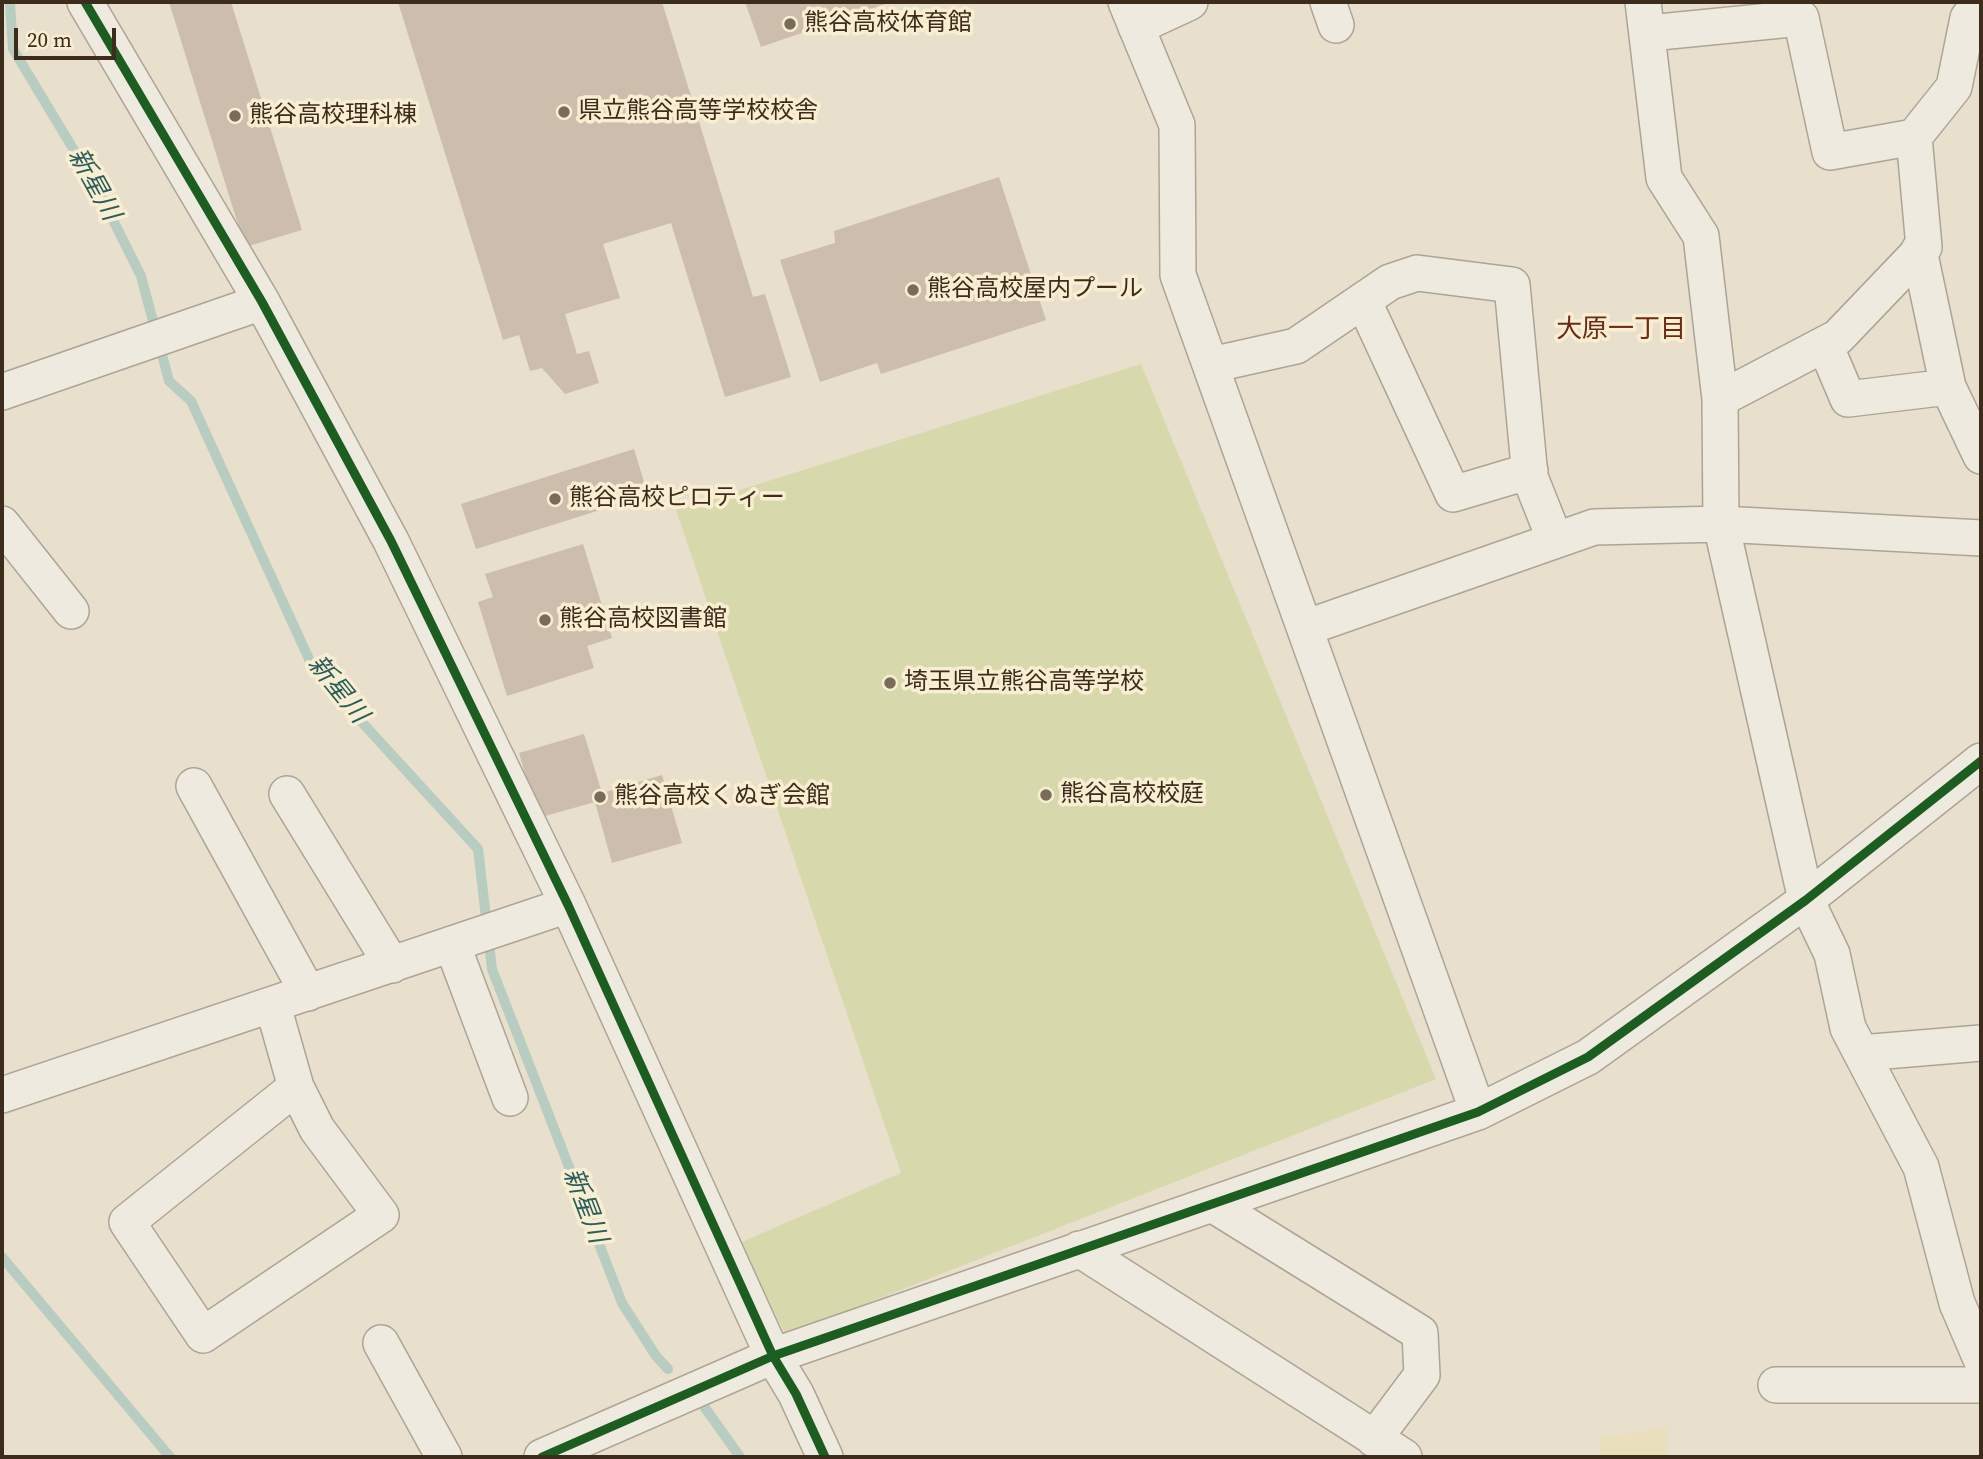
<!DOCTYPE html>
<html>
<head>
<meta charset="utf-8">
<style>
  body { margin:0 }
  #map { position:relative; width:1983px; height:1459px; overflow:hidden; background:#e8dfcc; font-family:"Source Serif 4",serif }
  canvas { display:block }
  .frame { position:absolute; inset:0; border:4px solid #3d2c1c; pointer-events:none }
  .scale { position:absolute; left:14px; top:28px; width:102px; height:32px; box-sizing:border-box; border:4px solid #3d2c1c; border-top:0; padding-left:9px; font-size:21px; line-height:24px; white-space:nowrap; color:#3d2c1c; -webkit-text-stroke:5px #f9eed2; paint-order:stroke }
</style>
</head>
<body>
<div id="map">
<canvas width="1983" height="1459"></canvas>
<div class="frame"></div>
<div class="scale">20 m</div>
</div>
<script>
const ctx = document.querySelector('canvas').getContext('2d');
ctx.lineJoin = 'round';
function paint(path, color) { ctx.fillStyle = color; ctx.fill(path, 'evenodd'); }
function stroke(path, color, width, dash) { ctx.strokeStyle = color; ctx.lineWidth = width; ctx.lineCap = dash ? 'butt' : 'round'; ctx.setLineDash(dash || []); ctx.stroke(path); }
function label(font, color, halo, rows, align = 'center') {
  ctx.font = font + ' "Source Serif 4","Noto Sans JP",serif'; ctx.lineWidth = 7; ctx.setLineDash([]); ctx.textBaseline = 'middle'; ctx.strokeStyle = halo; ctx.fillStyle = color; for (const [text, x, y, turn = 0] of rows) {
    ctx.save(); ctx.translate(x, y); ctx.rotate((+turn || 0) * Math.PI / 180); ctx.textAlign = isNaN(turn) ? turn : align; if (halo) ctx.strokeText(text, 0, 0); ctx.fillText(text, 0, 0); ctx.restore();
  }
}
const farmland = new Path2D(`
  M1668,1428L1666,1457H1600L1601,1437Z`);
const green = new Path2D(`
  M1141,364L1436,1079L786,1335L737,1244L901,1173L676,510Z`);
const stream = new Path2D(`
  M10,2L13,49L98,190L141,276L169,381L191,401L314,670L478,849L492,969L622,1303L656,1356L668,1369
  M2,1257L170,1457
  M703,1405L740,1457`);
const building = new Path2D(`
  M169,2H231L302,230L245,247Z
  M398,2H662L753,297L765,294L791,377L725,397L671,223L603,244L620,298L565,314L577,354L589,351L599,383L565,394L542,368L530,371L519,335L503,340Z
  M745,2H891L761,47Z
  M999,177L1046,320L881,374L877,363L820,382L780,260L835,243L834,231Z
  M634,449L648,495L476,549L461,504Z
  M583,544L612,638L587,646L594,668L507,696L478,602L493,597L485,574Z
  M584,734L602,793L662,775L682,843L612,863L595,802L538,818L519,753Z`);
const minor = new Path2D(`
  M85,2L262,302L391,541L568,905L773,1356L796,1394L825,1457
  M1126,2L1177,125L1178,275L1478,1112
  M1328,2L1336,25
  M1643,2L1664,178L1701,236L1720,399L1721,524L1806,900L1832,954L1848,1028L1921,1167L1957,1303L1981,1359
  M1136,27L1190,2
  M1649,33L1801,18L1830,152L1914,137
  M1919,250L1948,387L1981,456
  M1363,300L1453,494L1530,471
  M1825,345L1848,399L1948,387
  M1211,365L1296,346L1390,282L1417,273L1512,285L1530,477L1555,540
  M2,392L262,302
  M1720,399L1838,337L1924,247L1914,137L1954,87L1968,18L1981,2
  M2,524L71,611
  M1305,628L1594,527L1721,524L1981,538
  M194,786L308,993
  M287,794L392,965
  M452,944L510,1098
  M273,1006L296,1087L317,1129L381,1215L203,1335L127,1222L296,1087
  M1861,1053L1981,1043
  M2,1095L568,905
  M1212,1204L1420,1333L1422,1375L1374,1439
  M1079,1249L1404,1457
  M381,1343L444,1457
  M1776,1385H1981
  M542,1457L773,1356L1478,1112L1588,1057L1806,900L1981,761`);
const cycleway = new Path2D(`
  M85,2L262,302L391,541L568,905L773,1356L796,1394L825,1457
  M542,1457L773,1356L1478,1112L1588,1057L1806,900L1981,761`);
const markers = [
  [790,24,7,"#796b5a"],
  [564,112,7,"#796b5a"],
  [235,116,7,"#796b5a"],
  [913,290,7,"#796b5a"],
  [555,499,7,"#796b5a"],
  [545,620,7,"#796b5a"],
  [890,683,7,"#796b5a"],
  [1046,795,7,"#796b5a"],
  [600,797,7,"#796b5a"]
];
const poiNames = [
  ["熊谷高校体育館",804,24],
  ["県立熊谷高等学校校舎",578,112],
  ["熊谷高校理科棟",249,116],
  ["熊谷高校屋内プール",927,290],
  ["熊谷高校ピロティー",569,499],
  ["熊谷高校図書館",559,620],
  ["埼玉県立熊谷高等学校",904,683],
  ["熊谷高校校庭",1060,795],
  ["熊谷高校くぬぎ会館",614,797]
];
const waterNames = [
  ["新星川",93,185,61],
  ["新星川",337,690,51],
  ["新星川",584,1206,69]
];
const neighbourhoodNames = [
  ["大原一丁目",1621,330]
];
paint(farmland, '#e9e0bb');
paint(green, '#d8d8ad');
stroke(stream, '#b8cdc1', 10);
paint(building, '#ccbdad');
stroke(minor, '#ada496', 38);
stroke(minor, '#efeae0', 35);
stroke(cycleway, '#1b5e20', 9);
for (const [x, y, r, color] of markers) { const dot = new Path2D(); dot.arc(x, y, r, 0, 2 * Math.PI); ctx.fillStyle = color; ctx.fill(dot); stroke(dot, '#f9eed2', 2.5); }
label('24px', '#3d2c1c', '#f9eed2', poiNames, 'left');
label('italic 26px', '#2a5e5c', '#f9eed2', waterNames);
label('26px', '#6f2a16', '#f9eed2', neighbourhoodNames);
</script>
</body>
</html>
